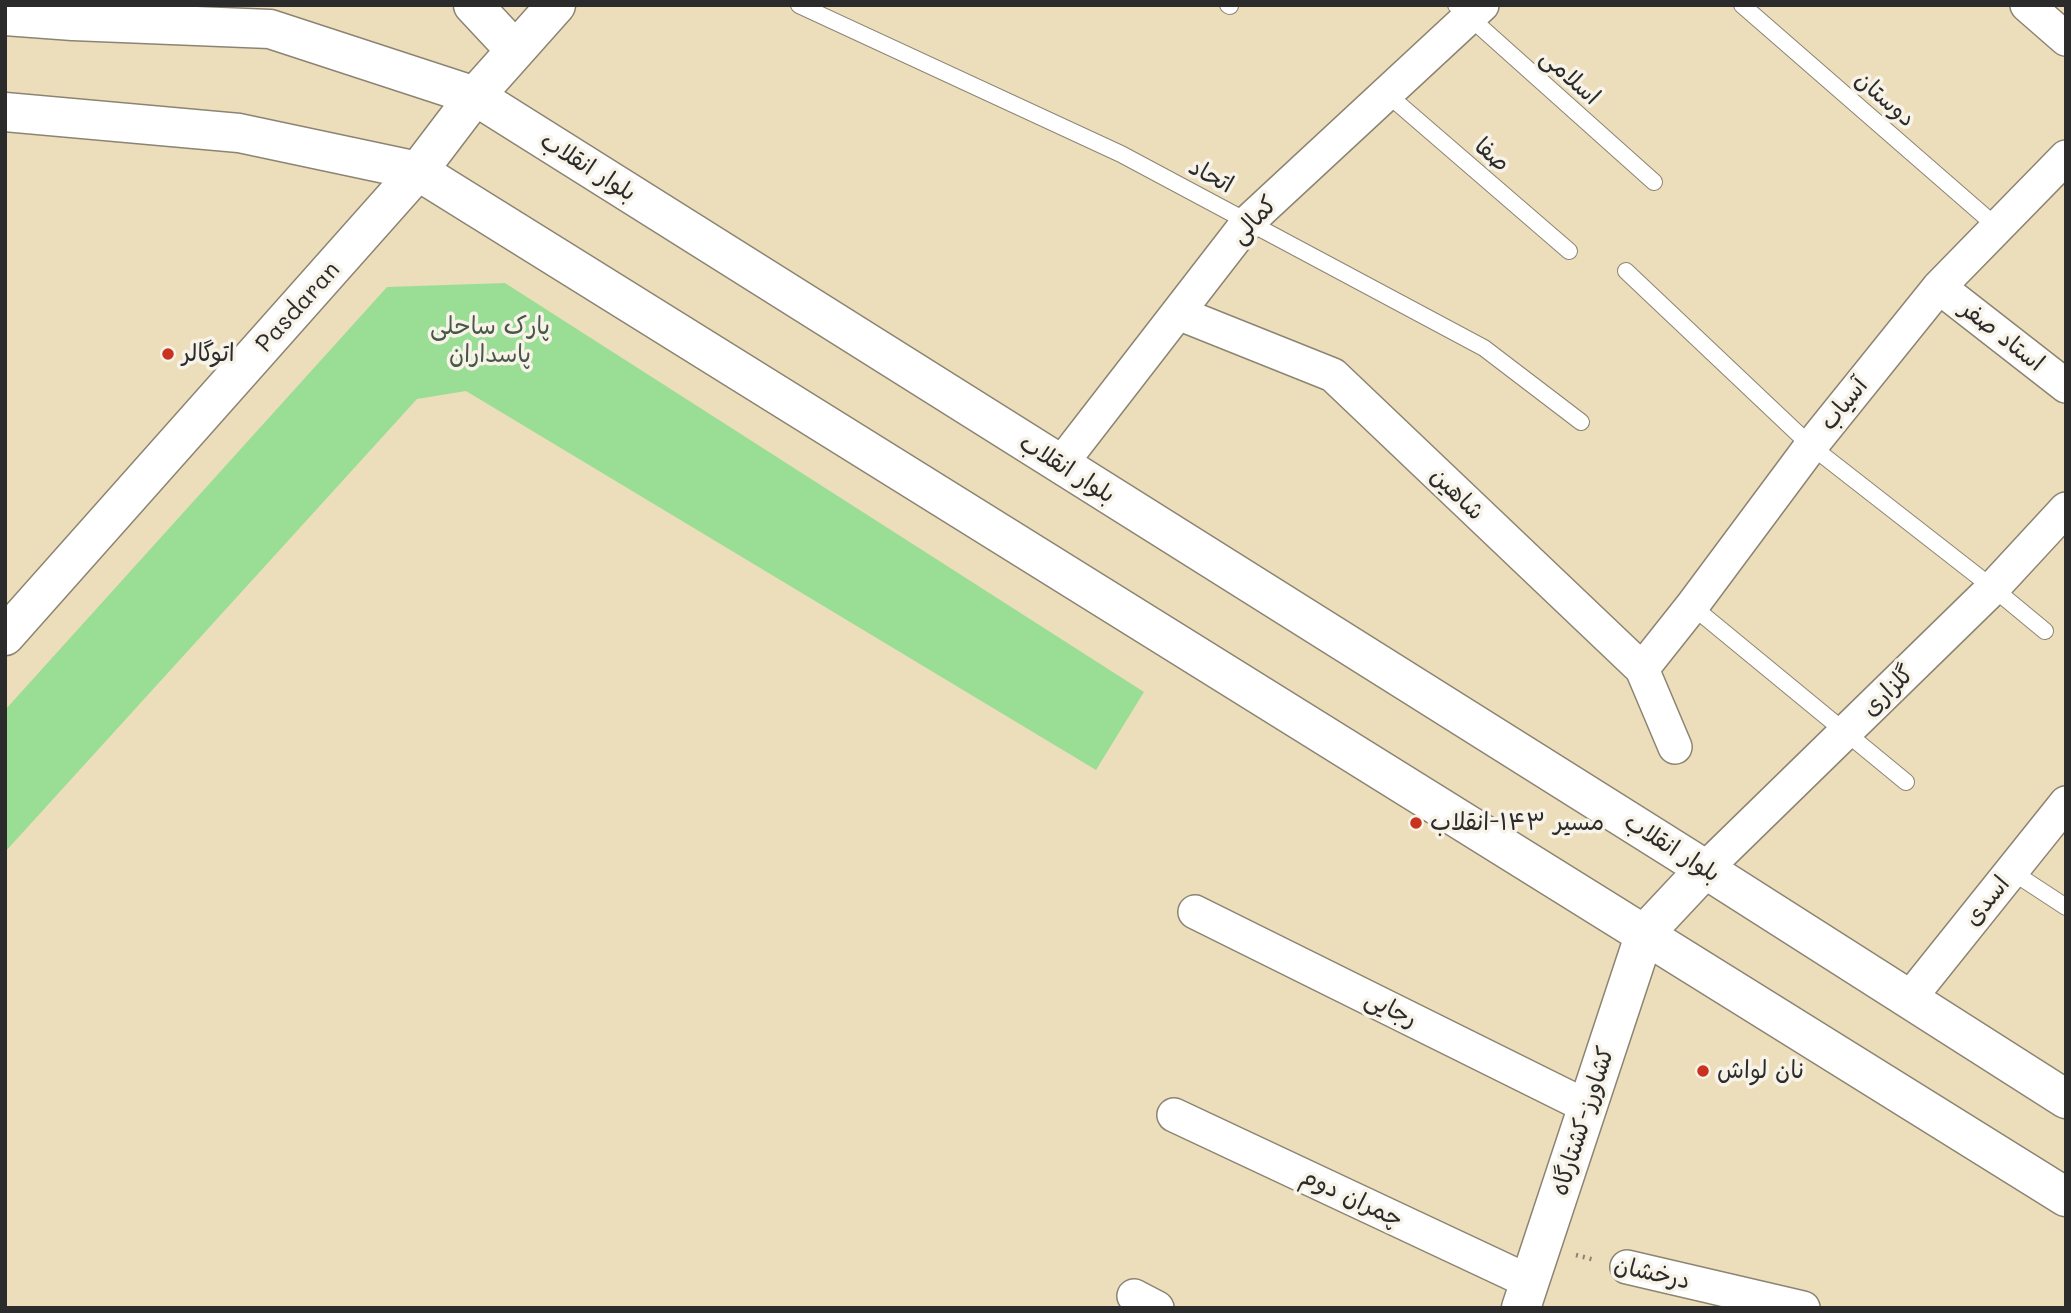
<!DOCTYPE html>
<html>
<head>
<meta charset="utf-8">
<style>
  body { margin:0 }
  #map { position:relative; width:2071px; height:1313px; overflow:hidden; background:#eddebb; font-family:Mali,sans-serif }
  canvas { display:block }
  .frame { position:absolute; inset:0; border:7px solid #2b2b2b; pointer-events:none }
</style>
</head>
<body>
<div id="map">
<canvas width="2071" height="1313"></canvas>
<div class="frame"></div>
</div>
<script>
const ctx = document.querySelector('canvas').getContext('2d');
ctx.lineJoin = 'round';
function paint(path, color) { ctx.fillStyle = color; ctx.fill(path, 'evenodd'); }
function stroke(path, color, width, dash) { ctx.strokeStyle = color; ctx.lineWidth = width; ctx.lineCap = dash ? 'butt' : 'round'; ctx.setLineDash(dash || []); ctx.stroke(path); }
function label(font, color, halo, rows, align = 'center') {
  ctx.font = font + ' Mali,"Playpen Sans Arabic",sans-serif'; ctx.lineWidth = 7; ctx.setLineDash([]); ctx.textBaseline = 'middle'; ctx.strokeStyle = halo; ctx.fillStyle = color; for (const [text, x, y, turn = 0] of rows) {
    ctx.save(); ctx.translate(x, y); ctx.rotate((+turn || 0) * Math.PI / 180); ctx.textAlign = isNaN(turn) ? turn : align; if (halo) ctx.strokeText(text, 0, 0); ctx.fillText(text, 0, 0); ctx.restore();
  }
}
const green = new Path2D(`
  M505,283L1144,692L1096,770L466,391L417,399L5,852V710L387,287Z`);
const path = new Path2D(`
  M1576,1255L1595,1260`);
const lane = new Path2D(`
  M799,5L1121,154L1484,348L1581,422
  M1228,5L1230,6
  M1456,5L1654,182
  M1742,5L1997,227
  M1386,93L1569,251
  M1626,271L1811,446L1993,588L2045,631
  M1692,606L1906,782
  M2011,871L2066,907`);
const street = new Path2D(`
  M2027,5L2066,39
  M1939,287L2066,386
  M1178,313L1333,375L1642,669L1675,747
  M1060,465L1248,222L1482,5
  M1642,669L1692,606L1811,446L1939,287L2066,157
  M1705,869L1993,588L2066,509
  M1195,912L1588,1107
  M1909,999L2066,803
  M1174,1115L1530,1282
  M1627,1267L1803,1308
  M1134,1296L1157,1308`);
const secondary = new Path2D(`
  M473,5L515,50
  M5,636L418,171L475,96L556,5
  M1521,1308L1645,933`);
const primary = new Path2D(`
  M5,16L73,21L270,29L475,96L1705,869L2066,1099
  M5,112L239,133L418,171L2066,1197
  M1645,933L1705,869`);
const markers = [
  [168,354,7,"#c8321e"],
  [1416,823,7,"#c8321e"],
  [1703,1071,7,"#c8321e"]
];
const streetNames = [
  ["اسلامی",1570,77,42],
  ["دوستان",1885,99,41],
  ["صفا",1492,155,41],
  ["بلوار انقلاب",588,167,32],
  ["اتحاد",1211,176,28],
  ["کمالی",1254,220,-47],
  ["Pasdaran",298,307,-48],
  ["استاد صفر",2002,336,38],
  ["آسیاب",1844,404,-51],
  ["بلوار انقلاب",1067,469,32],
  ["شاهین",1457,494,44],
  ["گلزاری",1888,691,-44],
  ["بلوار انقلاب",1672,848,32],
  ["اسدی",1987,901,-51],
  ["رجایی",1391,1009,26],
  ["کشاورز-کشتارگاه",1583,1121,-72],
  ["چمران دوم",1352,1198,25],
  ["درخشان",1652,1273,13]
];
const parkNames = [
  ["پارک ساحلی",490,327],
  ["پاسداران",490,355]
];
const poiNames = [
  ["اتوگالر",182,354],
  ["مسیر ۱۴۳-انقلاب",1430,823],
  ["نان لواش",1717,1071]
];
paint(green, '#9ade96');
stroke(lane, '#8c8473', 18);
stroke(street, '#8c8473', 36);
stroke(secondary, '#8c8473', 41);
stroke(primary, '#8c8473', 41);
stroke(path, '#8c8473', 4.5, [2, 5]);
stroke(lane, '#fff', 16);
stroke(street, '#fff', 33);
stroke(secondary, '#fff', 38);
stroke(primary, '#fff', 38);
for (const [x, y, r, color] of markers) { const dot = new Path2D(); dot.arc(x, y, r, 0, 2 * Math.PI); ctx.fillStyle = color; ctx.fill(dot); stroke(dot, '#f7f3e8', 2.5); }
label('24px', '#2b2b2b', '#f7f3e8', streetNames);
label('24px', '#475846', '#f7f3e8', parkNames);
label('24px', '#2b2b2b', '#f7f3e8', poiNames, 'left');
</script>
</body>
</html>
